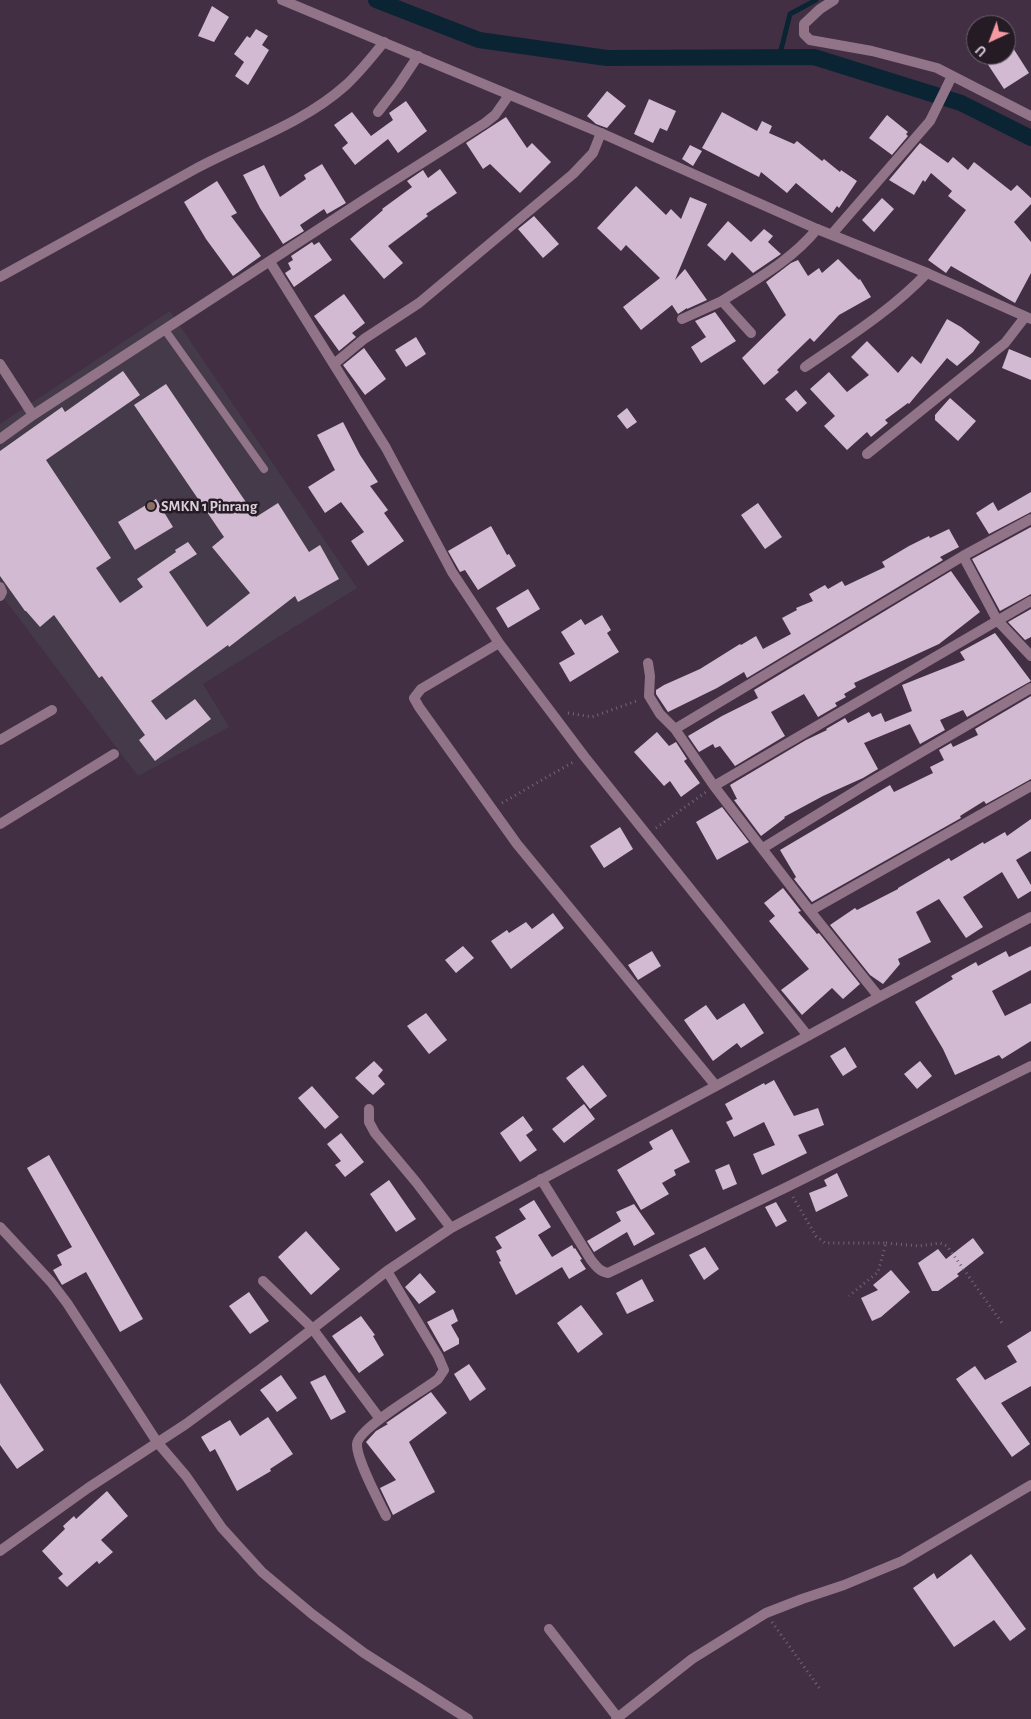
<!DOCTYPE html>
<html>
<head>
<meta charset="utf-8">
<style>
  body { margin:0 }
  #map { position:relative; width:1031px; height:1719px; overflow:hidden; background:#432f44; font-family:"Alegreya Sans",sans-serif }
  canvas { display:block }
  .north { position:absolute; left:966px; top:15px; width:50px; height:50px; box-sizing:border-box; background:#241b24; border:1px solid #6e636e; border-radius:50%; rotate:223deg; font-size:14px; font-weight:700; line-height:20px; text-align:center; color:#dccfdc }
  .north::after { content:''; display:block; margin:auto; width:18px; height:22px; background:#f49aa0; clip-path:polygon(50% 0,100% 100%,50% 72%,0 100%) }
</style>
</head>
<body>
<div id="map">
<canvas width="1031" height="1719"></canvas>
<div class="north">U</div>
</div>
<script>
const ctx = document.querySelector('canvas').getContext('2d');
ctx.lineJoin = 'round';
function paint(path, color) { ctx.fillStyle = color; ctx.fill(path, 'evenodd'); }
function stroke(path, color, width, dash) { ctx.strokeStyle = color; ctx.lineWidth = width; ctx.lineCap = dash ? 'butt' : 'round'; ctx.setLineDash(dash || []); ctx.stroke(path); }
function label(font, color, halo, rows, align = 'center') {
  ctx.font = font + ' "Alegreya Sans",sans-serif'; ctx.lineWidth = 5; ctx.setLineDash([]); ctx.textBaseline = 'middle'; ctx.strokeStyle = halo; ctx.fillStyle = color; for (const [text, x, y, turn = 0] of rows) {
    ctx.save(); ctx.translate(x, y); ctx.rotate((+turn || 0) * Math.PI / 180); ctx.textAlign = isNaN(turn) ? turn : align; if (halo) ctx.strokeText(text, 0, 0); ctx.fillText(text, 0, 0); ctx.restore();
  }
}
const education = new Path2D(`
  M170,311L357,588L203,684L229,727L138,776L0,593V424Z`);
const stream = new Path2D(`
  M779,58L790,14L816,0`);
const canal = new Path2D(`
  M376,0L479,40L607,58L814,57L961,103L1031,138`);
const building = new Path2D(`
  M212,6L229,17L214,42L198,36Z
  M256,29L268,36L262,45L269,50L248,85L235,76L244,62L234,54L247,36L250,38Z
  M1006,37L1029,73L1004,89L985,60L993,55H1006Z
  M607,91L626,106L607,128L596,124L587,116Z
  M649,99L676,111L667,131L660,128L653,143L634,134Z
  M406,101L427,131L398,153L388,139L355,165L342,148L348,143L334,125L352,112L371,136L393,120L389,113Z
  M722,112L757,131L762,121L772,126L769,133L794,144L797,141L822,161L824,159L840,172L841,170L857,181L839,208L837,206L832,213L796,183L787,193L761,172L759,177L702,148Z
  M887,115L908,132L906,134L908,136L892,155L869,138Z
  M506,117L527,148L532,143L551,162L520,193L490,164L483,169L466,143Z
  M920,143L948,163L953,157L968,170L974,162L1011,191L1017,185L1031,198V204L1014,222L1031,242V273L1015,303L951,266L946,273L928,260L966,210L948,196L952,191L931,173L925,182L923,180L914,195L889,180Z
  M690,145L702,151L693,166L682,159Z
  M322,164L346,203L327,214L324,209L300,225L304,231L283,244L260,208L243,175L264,165L280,197L306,179L304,175Z
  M440,169L457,193L426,214L428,216L388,246L403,263L384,279L350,239L383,210L382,209L412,187L407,181L423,170L428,178Z
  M217,181L237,213L231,216L261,256L233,276L206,239L184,202Z
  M636,186L666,215L671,209L681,219L690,197L707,204L675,280L685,269L707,300L687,309V308L678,314L672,305L641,330L623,307L660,278L626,245L621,251L597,228Z
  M882,198L894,209L874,232L862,220Z
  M534,216L559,244L543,258L518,229Z
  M728,221L751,242L764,229L773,236L768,242L781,254L753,273L732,252L725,261L707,245Z
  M312,242L314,245L319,242L332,260L294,287L285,273L291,269L288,263L293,260L291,256Z
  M838,259L859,280L860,279L871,297L839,315L814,342L810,338L777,370L779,372L764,385L742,358L786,315L766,282L791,263L798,260L808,276L819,268L822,273Z
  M344,294L365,323L352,333L356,337L339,351L314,316Z
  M715,312L736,341L701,363L691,347L706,337L695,321Z
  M947,319L961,327L980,342L973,352L957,366L947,358L909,404L908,403L885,420L888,423L871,437L867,432L847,450L824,426L835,416L810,389L829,372L847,392L869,375L851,357L867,341L898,373L912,356L921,364Z
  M416,337L426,354L406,367L395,350Z
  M364,348L386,379L365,395L343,365Z
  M1009,349L1031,358V380L1002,368Z
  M123,371L140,395L46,460L111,558L96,568L120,603L143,587L137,579L176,552L175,550L188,542L197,554L169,572L207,627L250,593L212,547L224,537L134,405L166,384L256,517L278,503L309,552L320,545L339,579L298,602L295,596L229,647L228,645L151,701L166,720L195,699L211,719L155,761L139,740L145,735L102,676L99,678L54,615L40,627L26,611H25L0,576V451L62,407L65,412Z
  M796,390L807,403L797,412L785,399Z
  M950,398L976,421L958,441L935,420V415Z
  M627,408L637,422L627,429L617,416Z
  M343,422L360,455L378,482L370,486L388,510L384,513L404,541L368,566L351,541L364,532L341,502L325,513L308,487L335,470L317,435Z
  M1031,492V512L989,534L976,513L993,502L998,511Z
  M156,499L173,527L135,550L118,522Z
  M758,503L782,537L765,549L741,515Z
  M491,526L507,555L509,554L516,566L478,590L465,570L460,572L448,551Z
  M1031,527V594L1000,611L972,559Z
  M949,529L959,547L940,557L943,560L747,678L744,672L717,688L668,712L656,694V690L664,685L700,669L740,644L741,645L756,636L763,649L791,634L782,618L797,610L796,608L813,601L809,594L825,585L828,589L842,581L845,586L885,567L882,562L909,546L929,536L930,538Z
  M951,571L980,612L939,644L854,683L856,687L844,694L846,697L835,703L837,706L818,717L804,694L771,712L785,736L735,766L720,746L715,748L713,744L699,752L688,736L722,716L758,698L754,690Z
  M528,589L540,609L508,628L496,608Z
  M1031,609V637L1025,640L1008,622Z
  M602,615L611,630L607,633L619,652L570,682L559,663L575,654L561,632L581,619L585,625Z
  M995,633L1031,681L967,717L963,710L940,720L945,730L920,744L910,724L864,743L878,769L863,778L823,796L784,817L785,818L761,836L734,800L737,799L730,785L806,740L827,730L826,729L845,718L848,723L869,712L872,717L881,713L885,722L912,711L902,685L965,660L960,652Z
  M1031,696V779L986,804L984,801L960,816L961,818L812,902L794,879L796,877L780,850L890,785L894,792L933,773L930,767L944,760L939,750L951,743L953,747L978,735L975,729Z
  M657,732L669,746L676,742L687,759L684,761L700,783L681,797L670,781L664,786L634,752Z
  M722,807L749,842L717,860L696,822Z
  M1031,819V851L1016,860L1031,885V891L1018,899L1002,872L963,897L983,927L966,938L939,899L916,912L931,942L898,959L900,964L883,984L870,975L830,925L855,908L857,910L898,889V888L949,858L951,861L983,842L984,844L1005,832L1007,836Z
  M620,827L633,849L604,868L590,846Z
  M783,888L801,911L798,912L817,934L819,933L860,984L843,999L832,988L802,1015L781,990L809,969L769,921L775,916L764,903Z
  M553,913L564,928L511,969L491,941L507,930L509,933L526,922L532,929Z
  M463,946L474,958L456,973L445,960Z
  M1031,946V970L992,991L1005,1016L1031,1003V1041L1002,1059L999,1055L955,1075L943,1049L915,1002L953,979L951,976L976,962L978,966L1006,951L1009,957Z
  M652,951L661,966L638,980L628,965Z
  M744,1003L764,1033L741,1048L737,1043L713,1061L684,1020L706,1005L717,1020Z
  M426,1013L447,1040L429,1054L407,1026Z
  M845,1047L857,1067L843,1076L830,1056Z
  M374,1061L383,1070L378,1076L385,1084L373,1095L355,1078Z
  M920,1061L932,1076L917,1089L904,1074Z
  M583,1065L607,1096L590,1109L566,1078Z
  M774,1080L794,1116L818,1108L824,1125L798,1135L807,1153L762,1175L753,1154L775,1145L764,1122L734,1137L726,1122L733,1119L725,1104L764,1083L765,1085Z
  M312,1086L339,1117L325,1129L298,1098Z
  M584,1104L595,1119L564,1143L552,1129Z
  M523,1116L533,1130L526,1135L537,1150L520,1162L500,1133Z
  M672,1129L690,1162L674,1170L676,1175L662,1183L669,1194L641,1210L617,1170L653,1149L649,1142Z
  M341,1133L364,1162L345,1177L335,1165L341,1161L327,1144Z
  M49,1155L143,1319L120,1332L86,1272L62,1285L53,1270L62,1265L57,1255L72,1247L27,1168Z
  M729,1164L737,1184L723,1190L715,1170Z
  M837,1173L848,1196L816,1212L809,1193L827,1186L824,1180Z
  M389,1180L416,1219L396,1232L370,1194Z
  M534,1200L551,1227L538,1235L552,1257L572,1245L574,1249L575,1248L582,1259L580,1260L586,1269L569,1279L562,1267L516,1295L499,1262L501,1261L496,1251L502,1248L495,1237L526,1219L519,1209Z
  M776,1202L787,1221L776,1227L765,1207Z
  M634,1204L655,1234L634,1246L627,1232L594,1252L587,1241L621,1221L616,1212Z
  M306,1231L340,1269L311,1295L278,1257Z
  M973,1238L984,1253L957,1274L959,1276L938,1291H932L918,1263L938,1249L946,1259Z
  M705,1247L719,1269L704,1280L689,1255Z
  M891,1270L910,1292L881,1317L872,1321L861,1298L878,1290L873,1285Z
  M420,1273L436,1292L419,1304L405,1287Z
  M642,1279L654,1301L627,1314L616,1293Z
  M249,1292L269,1321L250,1334L229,1306Z
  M581,1305L603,1334L578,1353L557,1323Z
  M453,1309L458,1321L451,1325L459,1339V1344L444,1352L427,1322Z
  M361,1316L375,1335L373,1336L384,1355L359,1373L332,1336Z
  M1031,1331V1386L1001,1403L1030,1444L1012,1457L956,1379L975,1366L985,1380L1017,1362L1007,1346Z
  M469,1364L486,1389L470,1401L454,1374Z
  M281,1375L297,1398L277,1412L260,1390Z
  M325,1375L346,1412L331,1420L310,1382Z
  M0,1383L44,1450L17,1469L0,1445Z
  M431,1392L447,1413L409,1442L435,1492L393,1515L380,1488L396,1480L366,1442L376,1431L388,1424L386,1423Z
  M268,1417L293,1454L270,1469L271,1471L237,1491L215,1449L210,1452L201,1437L230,1420L240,1436Z
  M107,1491L128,1516L101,1540L113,1552L99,1564L97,1561L67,1587L58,1578L63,1574L42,1551L65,1529L63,1526L74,1516L76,1519Z
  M971,1554L1026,1629L1010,1641L994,1620L954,1647L913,1588L934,1573L937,1579Z`);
const path = new Path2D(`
  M568,713L592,717L639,700
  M502,803L575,761
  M656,828L706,792
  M793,1197L816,1236L825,1243H886L878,1272L849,1296
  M886,1243L919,1246L940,1243L947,1246L1002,1323
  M772,1622L820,1689`);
const service = new Path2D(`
  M165,330L264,469`);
const minor = new Path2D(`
  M834,0L820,9L804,24V34L810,40L872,51L937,68L1031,116
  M378,112L398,86L418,56
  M832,234L930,121L952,76
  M270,262L386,448L452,572L499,643L584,756L808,1036
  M0,277C66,241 131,204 197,168C246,142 304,123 346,85C360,72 372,57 384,42
  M682,319L722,301
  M751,333L722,301C755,280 792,260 817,229
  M0,364L33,415
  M334,364L364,339L419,303L573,174L593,153L601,133
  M805,367C847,338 892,310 927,273
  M0,439L33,415L379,190L485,123L495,115L509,95
  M867,454L1005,343L1025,317
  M963,556L997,620L1031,656
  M0,587L2,592L0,596
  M499,643L421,689L414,698L419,707L517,844L716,1086
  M648,663L650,676L649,696L660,714L675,729L714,786L810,911L879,997
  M675,729L963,556L1031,519
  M0,740L52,710
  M714,786L1031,601
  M0,824L114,754
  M763,848L867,784L1031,688
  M810,911L1031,786
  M369,1109V1122L375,1133L416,1182L451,1228
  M541,1179L591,1260C596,1266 600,1272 608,1273L787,1187L1031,1066
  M0,1227L51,1282L67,1303L157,1442L186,1476L222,1528L262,1572L312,1614L364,1653L468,1719
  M263,1281L312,1328L380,1419
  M386,1516C379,1501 356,1459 357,1444C358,1428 423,1391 438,1379L444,1370L438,1356L387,1271
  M0,1551L88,1488L186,1424L262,1368L387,1271L451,1228L716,1086L879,997L1031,917
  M549,1629L618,1718
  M616,1719L692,1659L766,1613L802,1599L844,1585L902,1561L1031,1485`);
const tertiary = new Path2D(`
  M282,0L601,133L817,229L927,273L1031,319`);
const markers = [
  [151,506,5,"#8d6e63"]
];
const poiNames = [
  ["SMKN 1 Pinrang",161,506]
];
paint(education, '#453a4a');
stroke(stream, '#0b2433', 5);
stroke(canal, '#0b2433', 16);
paint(building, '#d1bad2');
stroke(path, '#756476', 3, [1, 4]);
stroke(service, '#917488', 8);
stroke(minor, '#917488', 10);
stroke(tertiary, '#917488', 10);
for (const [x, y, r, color] of markers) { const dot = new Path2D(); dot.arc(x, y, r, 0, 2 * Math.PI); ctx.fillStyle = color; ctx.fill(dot); stroke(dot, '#241b24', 2); }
label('bold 15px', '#dccfdc', '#241b24', poiNames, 'left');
</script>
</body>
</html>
